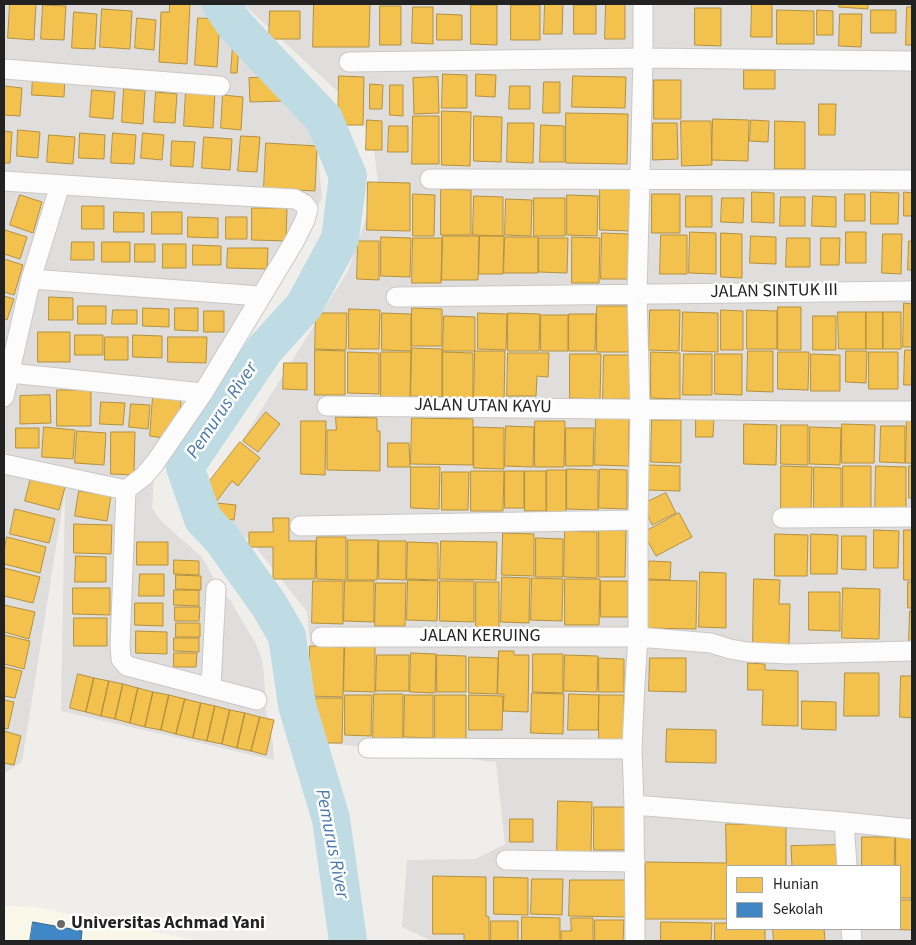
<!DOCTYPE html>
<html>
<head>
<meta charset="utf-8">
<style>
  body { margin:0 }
  #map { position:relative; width:916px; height:945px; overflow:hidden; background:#f0eeeb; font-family:"Source Sans 3",sans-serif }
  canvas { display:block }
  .frame { position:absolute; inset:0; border:5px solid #222; pointer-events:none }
  .legend { position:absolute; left:726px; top:865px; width:175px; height:65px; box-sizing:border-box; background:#fff; border:1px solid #a7a7a7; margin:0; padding:6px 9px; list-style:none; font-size:15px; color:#222 }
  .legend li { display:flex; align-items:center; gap:10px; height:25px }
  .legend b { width:25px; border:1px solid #a7a7a7 }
</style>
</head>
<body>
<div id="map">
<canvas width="916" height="945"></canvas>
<div class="frame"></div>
<ul class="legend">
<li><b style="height:14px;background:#f2c14e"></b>Hunian</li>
<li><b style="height:14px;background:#3f88c5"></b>Sekolah</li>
</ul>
</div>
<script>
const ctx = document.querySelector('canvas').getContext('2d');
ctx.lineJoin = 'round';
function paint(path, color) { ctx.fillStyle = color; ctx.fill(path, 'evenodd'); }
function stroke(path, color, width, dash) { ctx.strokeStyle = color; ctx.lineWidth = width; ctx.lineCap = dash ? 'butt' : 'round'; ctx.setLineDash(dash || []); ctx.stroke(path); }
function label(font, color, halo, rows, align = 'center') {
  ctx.font = font + ' "Source Sans 3",sans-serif'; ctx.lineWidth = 5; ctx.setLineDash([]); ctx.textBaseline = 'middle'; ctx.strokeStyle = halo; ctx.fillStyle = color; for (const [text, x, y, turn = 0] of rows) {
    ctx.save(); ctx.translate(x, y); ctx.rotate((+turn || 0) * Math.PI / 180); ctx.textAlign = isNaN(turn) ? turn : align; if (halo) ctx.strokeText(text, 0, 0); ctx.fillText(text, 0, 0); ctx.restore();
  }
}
const residential = new Path2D(`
  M4,4H214L218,11L255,48L273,77L316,135L322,198L307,228L295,241L212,398L187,423L154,475L153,492L152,508L162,522L202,557L218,586L230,600L256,644L262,660L264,676L266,710L273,743L274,760L61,711L65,491L22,762L4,773Z
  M243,4H912V941H432L402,927L407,860L475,859L505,844L496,762L319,742L307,612L250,540L222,526L202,499L223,471L348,271L378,183L374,149L361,118L337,91ZM727,866H900V929H727Z`);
const education = new Path2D(`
  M4,906L37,907L198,941H4Z`);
const homes = new Path2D(`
  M10,4H36L34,40L8,38Z
  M170,4H190L187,64L159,62L161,12H169Z
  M314,4H370L369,47H313Z
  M545,4H563L562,34H544Z
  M606,4H625V39H605Z
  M752,4H772V37H751Z
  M839,4H868V9L839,7Z
  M43,5L66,6L64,40L41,39Z
  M471,5H497V45L471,44Z
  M511,5H540V40H511Z
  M574,5H596V34H574Z
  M380,6H401V45H380Z
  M413,7H433V44L412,43Z
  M907,7H912V45H906Z
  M695,8H721V46L695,45Z
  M102,9L132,11L130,49L100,47Z
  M777,10L814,11V44H777Z
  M817,10L833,11V35H817Z
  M871,10H896V33H871Z
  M270,11H300V39H269Z
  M74,12L97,14L95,49L72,48Z
  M437,14L462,15V40H437Z
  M840,14H862L861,47L839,46Z
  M137,18L156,20L154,50L135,48Z
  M198,18L220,19L217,67L195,65Z
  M233,45H239L237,73H231Z
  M744,70H775V89H744Z
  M443,74L467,75V108H442Z
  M476,74L496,75L495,97L476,96Z
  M33,75L65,77L64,97L32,95Z
  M339,76L364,77L363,125H338Z
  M573,76L626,77L625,108L572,107Z
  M284,77V101L250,102L249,78Z
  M438,77L439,113L414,114L413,78Z
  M654,80H681V119H654Z
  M544,82H560V113H543Z
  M370,84L383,85L382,109H370Z
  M390,85H403V116L390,115Z
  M4,86L22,88L20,116L4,115Z
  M510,86H530V109H509Z
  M124,89L145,91L143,124L122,122Z
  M92,90L115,92L113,119L90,117Z
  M186,90L215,92L213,128L184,126Z
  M156,92L177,94L175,123L154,122Z
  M223,95L243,97L241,130L221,128Z
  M819,104H836L835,135H819Z
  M442,111L471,112L470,166L442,165Z
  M566,113L628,114L627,164L566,163Z
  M413,116H439V164H412Z
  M474,116L502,117L501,162L474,161Z
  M713,119L749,120L748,161L712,160Z
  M367,120L382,121V150H366Z
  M751,120L769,121L768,142L750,141Z
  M681,121H711L712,165L682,166Z
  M775,121L805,122V169H775Z
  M508,123H534L533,163L507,162Z
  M653,123H677L678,159L653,160Z
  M541,125L564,126V162H540Z
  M389,126H408V152H388Z
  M18,130L40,132L38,158L17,156Z
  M4,131L12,132L10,163H4Z
  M80,133L105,135L104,159L79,158Z
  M113,133L136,135L134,164L111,163Z
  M143,133L164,135L162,160L141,158Z
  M49,135L75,137L73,164L47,162Z
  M241,136L260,137L257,172L238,171Z
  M204,137L232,139L230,170L202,168Z
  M172,141L195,142L193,167L171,166Z
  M266,143L317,146L315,191L264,188Z
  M368,182L410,183V231L367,230Z
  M600,188L631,189V231L600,230Z
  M441,189L471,190V235H441Z
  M752,192L774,193V223L752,222Z
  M871,192L899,193L898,224H871Z
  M904,192L912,193V216H904Z
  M413,194L435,195L434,236H413Z
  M652,194H680V233H652Z
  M845,194H865V221H845Z
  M20,195L42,202L33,233L10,225Z
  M567,195L598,196L597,236L567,235Z
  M474,196L503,197V236L473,235Z
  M686,196H712V227H686Z
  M813,196L836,197V227L812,226Z
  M781,197H805V226H780Z
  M534,198H565V236H534Z
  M722,198H744L743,223L721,222Z
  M506,199L532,200L531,236L505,235Z
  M82,206H104V229H82Z
  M252,208H287L286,241L252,240Z
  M114,212L144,213V232H114Z
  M152,212H182V234H152Z
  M188,217L218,218V238L188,237Z
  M226,217H247V239H226Z
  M5,230L27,237L20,259L4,254Z
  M690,232L716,233V274L689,273Z
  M846,232H866V263H846Z
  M602,233L629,234V279H601Z
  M721,233L742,234V278L721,277Z
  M883,234H902L901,274L882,273Z
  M661,235H687V274H660Z
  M443,236H479L478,280H442Z
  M480,236H504L503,274H479Z
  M751,236L776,237V264L750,263Z
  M381,237L411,238L410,277L381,276Z
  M505,237H538V273H504Z
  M572,237L600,238L599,283H572Z
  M413,238H442L441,283H412Z
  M539,238H568L567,273L539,272Z
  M787,238H810V267H786Z
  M821,238H840L839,265H821Z
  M358,241H379V280L357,279Z
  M909,241H912V270H908Z
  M72,242H94V260H71Z
  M102,242H130V262H102Z
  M135,244H155V262H135Z
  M163,244H186V268H163Z
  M193,245L221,246V265H193Z
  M228,248H268L267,269L227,268Z
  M4,259L23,265L14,295L4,292Z
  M4,296L14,299L7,320L4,319Z
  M49,297L73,298V320H49Z
  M904,303L912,304V347H903Z
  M78,306H106V324H78Z
  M597,306H629V352H597Z
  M778,307H801V350H778Z
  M143,308L169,309V327L143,326Z
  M175,308H198V331L175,330Z
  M412,308L442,309V346H412Z
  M349,309L380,310L379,349H349Z
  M113,310H137V324H112Z
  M650,310H680L679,351L649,350Z
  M721,310L743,311V350H721Z
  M747,310L777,311V349H747Z
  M204,311H224V332H204Z
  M683,312L718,313V352L682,351Z
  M838,312H866V349H839Z
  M866,312H883V349H866Z
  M883,312H901V349H883Z
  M316,313H347L346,350L315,349Z
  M382,313L411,314V351L382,350Z
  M478,313L507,314L506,350L478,349Z
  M508,313L540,314L539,351H508Z
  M569,314H596L595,351H569Z
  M541,315H568V351H541Z
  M444,316L475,317V351H443Z
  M813,316H836V350H813Z
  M38,332H70V362H38Z
  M75,335H103V355H75Z
  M133,335L162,336V358L133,357Z
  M105,337H128V360H105Z
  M168,337H207L206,363L168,362Z
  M412,348L442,349V397L411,396Z
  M315,350L345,351V395H315Z
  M905,350H912V385H904Z
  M475,351H505L504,403L474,402Z
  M748,351H773V392L747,391Z
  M846,351H867L866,383L846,382Z
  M348,352L379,353V394L348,393Z
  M381,352H411L410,399L381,398Z
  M443,352L473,353V398L443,397Z
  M651,352L680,353V399L651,398Z
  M778,352H809L808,390L778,389Z
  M869,352H898V389H869Z
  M508,353H549L548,377L537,376L536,396H507Z
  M570,354H601L600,399L570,398Z
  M684,354H712V395H683Z
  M715,354H742V395L715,394Z
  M811,354L840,355V391H811Z
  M604,355H632L631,399H603Z
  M284,363H307V390L283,389Z
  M57,390H91V426H57Z
  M50,395L51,423L20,424V396Z
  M153,397L181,399L180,412L163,438L150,436Z
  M101,402L125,403L123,425L100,424Z
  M131,404L150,405L148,429L129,427Z
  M266,412L280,424L258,452L243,441Z
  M696,416L714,417L713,437H696Z
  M907,416H912V463H906Z
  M336,417L377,418V431H380V471L327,470V430H336Z
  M596,417L629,418V466L595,465Z
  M412,418L473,419V465L411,464Z
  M652,420H681V463L651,462Z
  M301,421H326L325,475L301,474Z
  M535,421H565L564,467H535Z
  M744,424L777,425L776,465L744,464Z
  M842,424L875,425L874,463H842Z
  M781,425H808V465L781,464Z
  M506,426L534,427L533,467L505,466Z
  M881,426H905V463L880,462Z
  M44,427L75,430L73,459L42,457Z
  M474,427L504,428V469L474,468Z
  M810,427L841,428L840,465L810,464Z
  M16,428H39V448H16Z
  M566,428H594L593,466H566Z
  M77,431L106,433L104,465L75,463Z
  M111,432H135L134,475L111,474Z
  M240,442L260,458L238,486L232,481L216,502L202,491Z
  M388,443H409L410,467H388Z
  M649,465L680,466V491L648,490Z
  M781,466L812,467L811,511H781Z
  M843,466H871V508H843Z
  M876,466L906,467V512H875Z
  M909,466H912V498H909Z
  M411,467H440L439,509L411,508Z
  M814,467L841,468V509L814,508Z
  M567,469L598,470V510L567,509Z
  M600,469L627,470V509L599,508Z
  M547,470H566V512H547Z
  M471,471H504L503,511H471Z
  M505,471H524V508H505Z
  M525,471H546V511H525Z
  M442,472H469L468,510H442Z
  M31,478L65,487L59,510L25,501Z
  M79,491L111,496L107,521L75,516Z
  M666,493L676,513L652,525L643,504Z
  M207,502L236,505L234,520L205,517Z
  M15,509L55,519L49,543L10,534Z
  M679,513L692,537L656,556L643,533Z
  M273,518H289V541H316L315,579H273V547H249V532H273Z
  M74,524L112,525L111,554L74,553Z
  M599,530H626L625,577H599Z
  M874,530L899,531L898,568H874Z
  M904,530H912V580H904Z
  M565,531L597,532V578L564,577Z
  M503,533L534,534V576L502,575Z
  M775,534L808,535L807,576H775Z
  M811,534L838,535L837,574H811Z
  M842,536H866V570L842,569Z
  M7,537L46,547L40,573L4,564V551Z
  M317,537H346V580L317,579Z
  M536,538L563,539V577H536Z
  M348,540H378L377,580H348Z
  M379,541H406V580L379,579Z
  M441,541L497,542L496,580L440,579Z
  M137,542H168V565H137Z
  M408,542L438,543V580L407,579Z
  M76,556L106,557V582H75Z
  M174,560L199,561V575L174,574Z
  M649,561L671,562L670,580L648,579Z
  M4,568L40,577L33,603L4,596Z
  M700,572L726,573V628L699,627Z
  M140,574H164V596H139Z
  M176,575L201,576V590L176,589Z
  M502,577L530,578L529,623L501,622Z
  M532,578L563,579L562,621L531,620Z
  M565,579H600L599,625H565Z
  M754,579L780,580L779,604H790L789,645L753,644Z
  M408,580L438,581L437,621L407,620Z
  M646,580L697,581L696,629L645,628Z
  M313,581H343V624L312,623Z
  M345,581H374V622L344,621Z
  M440,581H474V622L440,621Z
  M601,581H628V617H601Z
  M476,582H499V628L476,627Z
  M908,582H912V608H908Z
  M376,583H406L405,626H375Z
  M73,588H110V615L73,614Z
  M843,588L880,589L879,639L842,638Z
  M174,590H199V606L174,605Z
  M809,592H840V631L809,630Z
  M135,603H163V626L135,625Z
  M4,605L35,612L29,639L4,632Z
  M175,607H200L199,621H175Z
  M910,611H912V642H909Z
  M74,618H107V646H74Z
  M176,623H200V637H176Z
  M136,631L167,632V654L136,653Z
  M4,635L30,641L24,669L4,664Z
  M174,638H199V652L174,651Z
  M310,646L344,647L343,697L309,696Z
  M345,646H375V692L344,691Z
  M499,651H514V655H529L528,712L503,711L504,694H498Z
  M174,653H197L196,667H174Z
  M411,653L436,654L435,693L410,692Z
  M533,654H563V693L533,692Z
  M377,655H409V691H376Z
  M437,655L466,656V692H437Z
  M565,655L598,656L597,692L564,691Z
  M469,657L498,658L497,694L469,693Z
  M599,658L624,659V692H599Z
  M650,658H686V692L649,691Z
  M748,663L765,664V670L798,671V726L762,725L763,690H748Z
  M4,667L22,671L15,698L4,696Z
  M845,673H879V716H844Z
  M78,674L94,678L86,712L70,708Z
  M901,676H912V718L900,717Z
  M94,678L109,681L101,716L86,712Z
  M109,681L123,684L115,719L101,716Z
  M123,684L138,688L130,723L115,719Z
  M138,688L153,692L145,727L130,723Z
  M153,692L169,695L161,730L145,727Z
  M532,693L564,694L563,734L531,733Z
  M374,694H403V738H373Z
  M569,694L599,695L598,730H568Z
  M169,695L185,699L176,734L161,730Z
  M345,695H372L371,736L345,735Z
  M405,695H433V738L404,737Z
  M435,695H466V742L435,741Z
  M469,695L503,696L502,730H469Z
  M599,695H624V741H599Z
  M315,698H343L342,743H314Z
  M185,699L201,703L193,738L176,734Z
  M4,700L14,702L8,729L4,728Z
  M802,701L836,702V730L802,729Z
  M201,703L215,706L207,741L193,738Z
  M215,706L230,710L222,744L207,741Z
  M230,710L245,713L237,748L222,744Z
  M245,713L260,717L251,751L237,748Z
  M260,717L274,720L266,755L251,751Z
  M667,729L716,730V763L666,762Z
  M4,731L21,736L14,765L4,763Z
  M558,801L592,802L591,853H557Z
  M594,807H628L627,850H594Z
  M510,819H533V842H510Z
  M726,824L786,825V866H727V919H645V862L726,863Z
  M862,837H895L894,866H862Z
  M896,837H912V898H900V866H896Z
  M838,845V866H792L791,846Z
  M433,876L486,877V916L489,917V941H464V934H433Z
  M494,877L528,878V915L494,914Z
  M532,879H563L562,915L531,914Z
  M570,880H626V917L569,916Z
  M900,900H912V930L880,929H900Z
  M522,917L560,918V941H522Z
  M571,918H593V941H561V931H571Z
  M595,920H624L623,941H595Z
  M491,921H518V941H491Z
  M661,922L712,923L711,941H661Z
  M715,923H727V929H765V941H715Z
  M773,929H824L825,941H774Z`);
const schools = new Path2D(`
  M33,922L82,931L81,941H30Z`);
const river = new Path2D(`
  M221,4L235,25L324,119L348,176L340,239L304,306L265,349L185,467L203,519L222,539L269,605L287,636L297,705L331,819L348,941`);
const minor = new Path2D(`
  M349,62L643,58L912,61
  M4,69L220,86
  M430,179L912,180
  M4,181L170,192L295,199L304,204L308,209L305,220L294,242L203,393L155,463L144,476L126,490L4,464
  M31,279L260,296
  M396,297L912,291
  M10,373L203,393
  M4,397L31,279L60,185
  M327,406L805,411H912
  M126,490L120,646L121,659L127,666L257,700
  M782,518L912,517
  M300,526L638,520
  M321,637H638L711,643L730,649L747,652L789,654L912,651
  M211,687L216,589
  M368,748L632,749
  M634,805L844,822L912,829
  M844,822L847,866
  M506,860L635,862
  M851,929L852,941
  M635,941L634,805L632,749L635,683L638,637V520L640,409L637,294L643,58V4`);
const markers = [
  [61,924,5,"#6a6968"]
];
const streetNames = [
  ["JALAN SINTUK III",774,292,-1],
  ["JALAN UTAN KAYU",483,407,1],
  ["JALAN KERUING",480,637]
];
const poiNames = [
  ["Universitas Achmad Yani",71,924]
];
const waterNames = [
  ["Pemurus River",223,411,-56],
  ["Pemurus River",331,844,79]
];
paint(residential, '#dfdedc');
paint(education, '#f8f7e8');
paint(homes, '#f2c14e');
stroke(homes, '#b49141', 1);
paint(schools, '#3f88c5');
stroke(schools, '#366994', 1);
stroke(river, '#bfdbe3', 38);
stroke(minor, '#c9c8c7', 21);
stroke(minor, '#fdfcfc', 19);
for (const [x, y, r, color] of markers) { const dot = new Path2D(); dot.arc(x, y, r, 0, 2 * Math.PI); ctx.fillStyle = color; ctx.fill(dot); stroke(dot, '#fff', 2); }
label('18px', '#222', '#fff', streetNames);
label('bold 18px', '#222', '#fff', poiNames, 'left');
label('italic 19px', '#4a7aab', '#fff', waterNames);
</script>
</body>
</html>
